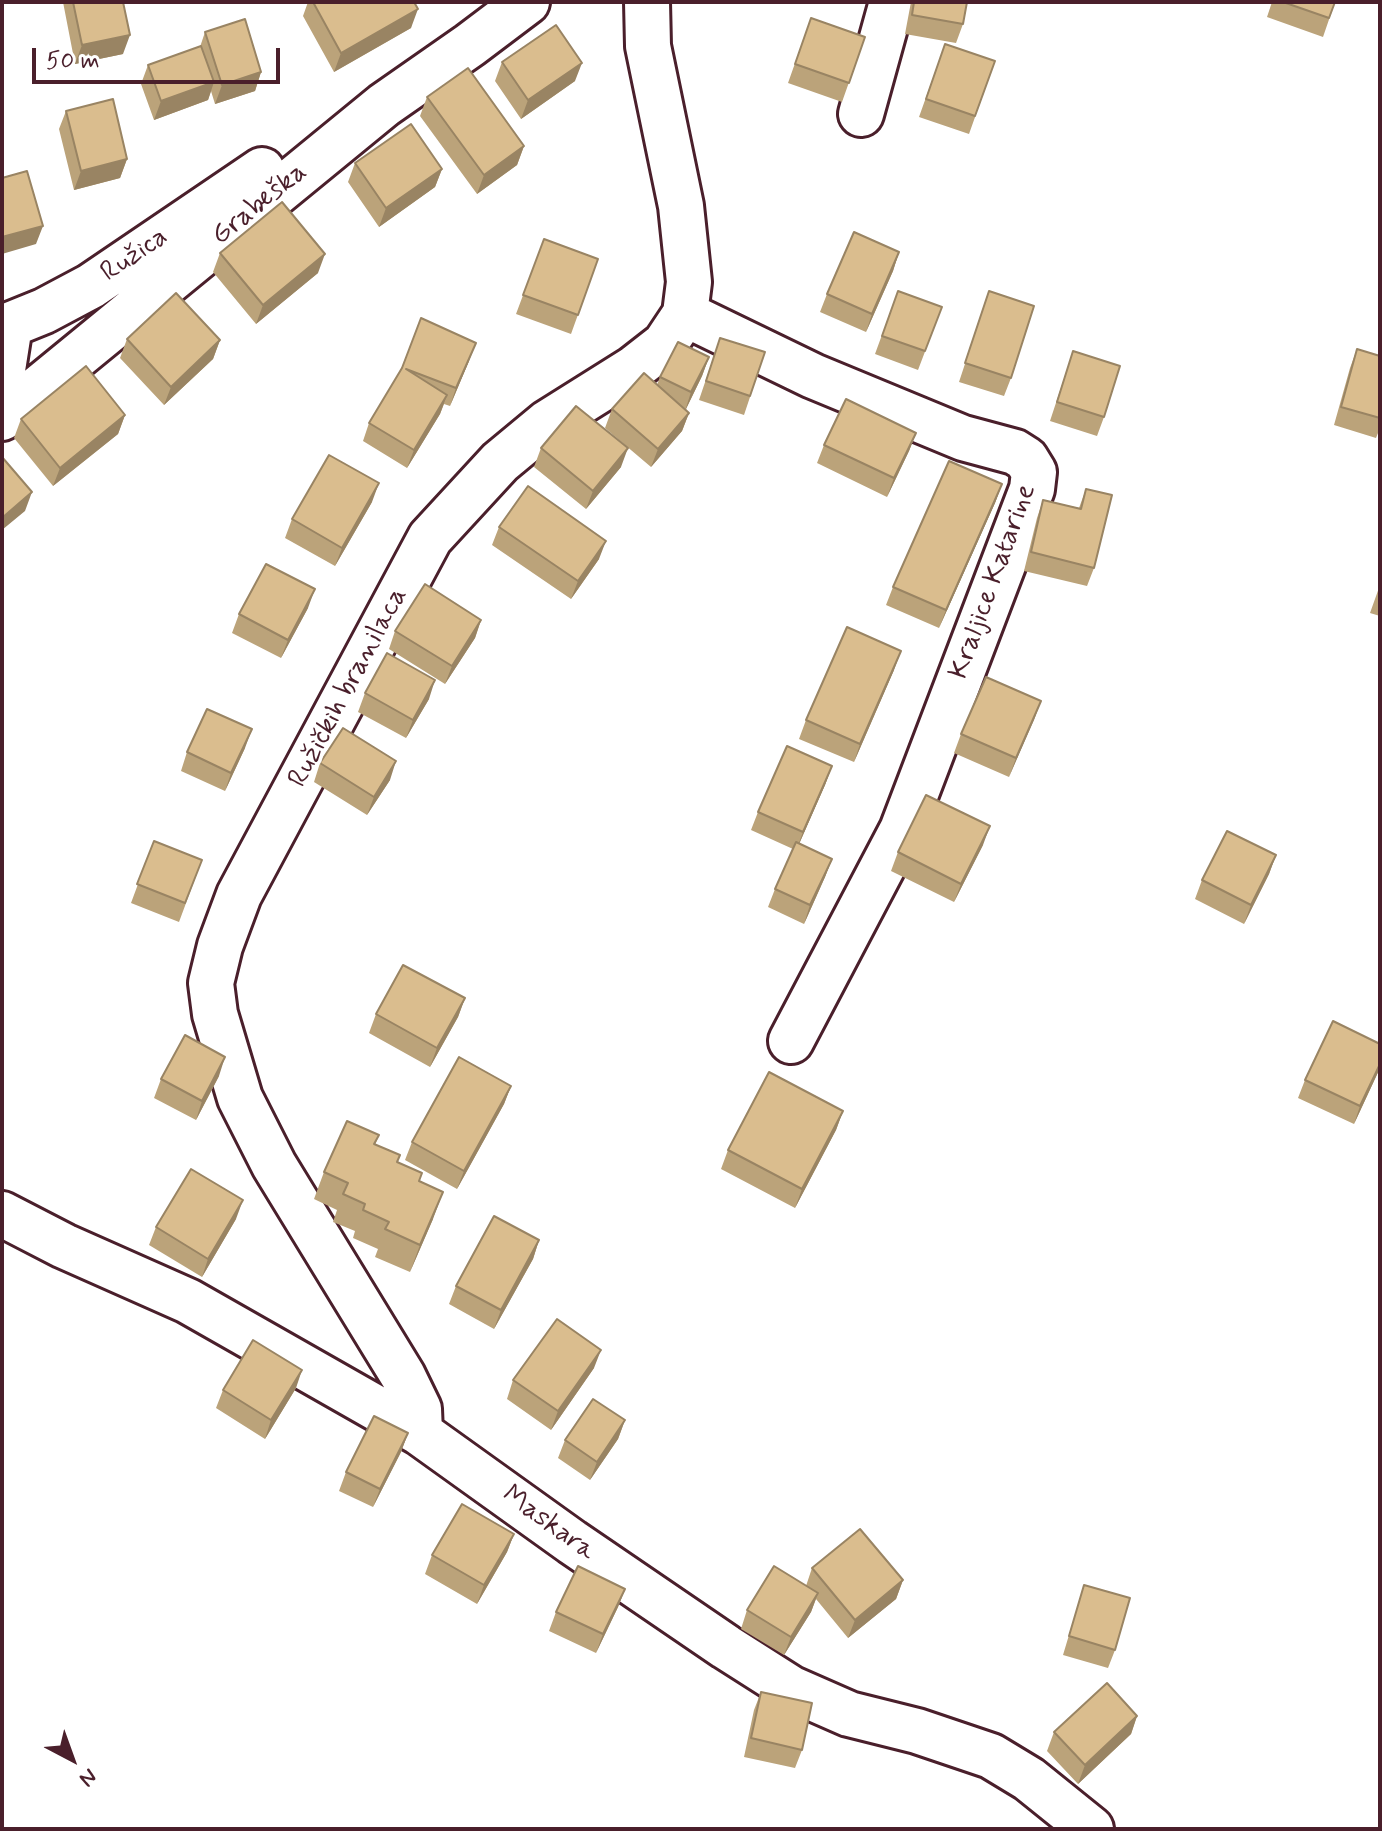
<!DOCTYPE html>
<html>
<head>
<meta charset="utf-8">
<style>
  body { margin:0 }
  #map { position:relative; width:1382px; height:1831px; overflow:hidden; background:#fff; font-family:Mynerve,sans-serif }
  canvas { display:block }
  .frame { position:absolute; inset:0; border:4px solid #4a1f2b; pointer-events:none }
  .north { position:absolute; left:32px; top:1719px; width:80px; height:80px; -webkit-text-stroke:6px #fff; paint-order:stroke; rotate:139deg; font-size:22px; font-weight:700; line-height:32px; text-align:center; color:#4a1f2b }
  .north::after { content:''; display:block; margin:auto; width:28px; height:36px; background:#4a1f2b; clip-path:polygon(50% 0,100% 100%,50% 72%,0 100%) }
  .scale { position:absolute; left:32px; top:48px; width:248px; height:36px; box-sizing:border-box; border:4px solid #4a1f2b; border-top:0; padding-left:10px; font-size:24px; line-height:28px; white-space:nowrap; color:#4a1f2b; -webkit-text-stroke:6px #fff; paint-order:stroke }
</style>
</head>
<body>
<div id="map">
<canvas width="1382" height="1831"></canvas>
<div class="frame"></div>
<div class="north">N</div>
<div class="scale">50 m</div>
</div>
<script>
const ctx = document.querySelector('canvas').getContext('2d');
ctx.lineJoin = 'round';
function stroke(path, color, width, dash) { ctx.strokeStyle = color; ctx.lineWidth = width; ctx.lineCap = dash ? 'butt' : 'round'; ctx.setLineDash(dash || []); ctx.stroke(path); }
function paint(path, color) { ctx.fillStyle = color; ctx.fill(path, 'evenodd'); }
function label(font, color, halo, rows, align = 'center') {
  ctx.font = font + ' Mynerve,sans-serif'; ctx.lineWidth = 7; ctx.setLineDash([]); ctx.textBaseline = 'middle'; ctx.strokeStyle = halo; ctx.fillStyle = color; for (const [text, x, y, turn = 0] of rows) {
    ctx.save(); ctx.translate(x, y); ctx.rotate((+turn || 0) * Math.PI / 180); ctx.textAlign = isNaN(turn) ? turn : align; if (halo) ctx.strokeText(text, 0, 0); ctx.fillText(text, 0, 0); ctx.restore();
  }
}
const minor = new Path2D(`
  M861,114L892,2
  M685,314L813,376L963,438L1015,452L1026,459L1034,472L1032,489L902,830L791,1041
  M2,328L44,311L91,286L262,170
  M2,376L10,325
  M2,418L384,105L470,45L527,2
  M2,1214L64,1246L188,1301L420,1433L572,1542L726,1647L792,1689L849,1714L917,1731L991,1756L1029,1779L1091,1829
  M420,1433L419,1409L403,1376L274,1165L240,1098L215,1014L211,983L220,946L239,895L430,538L500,462L547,423L633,369L665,344L685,314L689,282L681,206L648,46L647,2`);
const wall = new Path2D(`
  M63,2H123V54L75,64Z
  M308,2H414L411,28L334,72L303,16Z
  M911,2H967L963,24L956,43L905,34Z
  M1272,2H1335L1323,37L1267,17Z
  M811,18L865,37L842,102L788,83Z
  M205,32L261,72L255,91L215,104L211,91L208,100L154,120L141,84L148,65L200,47Z
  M945,44L995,61L969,134L919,117Z
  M502,62L575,81L521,119L495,81Z
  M427,97L524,146L517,165L477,194L420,116Z
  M66,111L127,159L120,178L74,190L59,129Z
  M355,163L442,169L435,187L379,227L348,182Z
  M544,239L598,259L571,334L516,314Z
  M899,252L893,271L866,332L820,312L827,294Z
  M220,253L318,273L256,324L213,272Z
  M898,291L942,307L918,370L875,354Z
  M989,291L1011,378L1004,396L959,382Z
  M720,338L765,352L744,415L699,400Z
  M127,339L220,340L213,359L164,405L120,358Z
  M1357,349L1380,356V428L1376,438L1334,425L1350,368Z
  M1073,351L1104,417L1097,436L1050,421Z
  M709,357L702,376L686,409L689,413L682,431L651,467L605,428L612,409L657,385L660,377Z
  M469,361L450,406L444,404L440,414L407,468L363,441L369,423L402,368Z
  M125,415L118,434L53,486L14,438L21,419Z
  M916,433L909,451L887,497L817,463L824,445Z
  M541,448L621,467L586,509L534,467Z
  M1002,484L995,503L939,628L886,605L893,587Z
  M1086,489L1094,568L1087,586L1024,571L1037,518L1043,500L1079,508Z
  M372,502L335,566L285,538L292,519Z
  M499,527L599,559L571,599L492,545Z
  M1380,585V616L1370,613Z
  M308,608L281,658L232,633L239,614Z
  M481,620L475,638L445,684L389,649L395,631Z
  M894,670L854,762L799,739L806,720Z
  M365,693L429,699L406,738L358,712Z
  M1041,701L1009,777L954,753L961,734Z
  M245,748L225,791L181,771L187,752Z
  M320,763L390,780L367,815L314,782Z
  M832,766L825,785L799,844L832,859L825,877L804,924L768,907L775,889L793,849L751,830L758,812Z
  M154,841L202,860L179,922L131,903Z
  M983,845L954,902L891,871L898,852Z
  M1276,855L1269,874L1244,924L1195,899L1202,880Z
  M465,998L458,1017L430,1067L369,1033L376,1014Z
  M1380,1068L1354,1124L1298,1098L1305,1080Z
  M219,1076L196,1120L154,1098L161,1079Z
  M511,1086L504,1104L457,1189L405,1160L412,1142Z
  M843,1111L836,1130L795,1208L721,1169L728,1150Z
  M379,1135L375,1145L397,1162L422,1173L419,1181L433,1219L410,1272L375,1257L378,1249L353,1238L355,1231L333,1222L337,1210L314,1199L324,1172Z
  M236,1219L202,1277L149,1245L156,1227Z
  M539,1240L533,1259L494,1329L449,1304L456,1286Z
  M594,1368L551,1430L507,1399L513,1380Z
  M296,1388L265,1439L216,1408L223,1390Z
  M625,1420L618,1439L590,1480L558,1458L565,1440Z
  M408,1433L401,1452L373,1507L339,1491L346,1472Z
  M514,1534L507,1552L477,1604L425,1574L432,1555Z
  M812,1568L903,1580L896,1599L848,1638L816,1599L811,1612L784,1655L741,1629L747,1610L806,1586Z
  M1084,1585L1115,1650L1108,1668L1063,1655Z
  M625,1589L618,1607L596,1653L549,1631L556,1612Z
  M761,1692L802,1750L795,1768L744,1757L754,1710Z
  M1137,1716L1131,1734L1078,1784L1047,1751L1054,1732Z`);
const shadedWall = new Path2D(`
  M418,9L411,28L334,72L341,53Z
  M130,35L123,54L75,64L82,45Z
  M582,63L575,81L521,119L528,100Z
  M261,72L255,91L215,104L222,85Z
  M214,82L208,100L154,120L161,101Z
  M524,146L517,165L477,194L484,175Z
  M127,159L120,178L74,190L81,171Z
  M442,169L435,187L379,227L386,208Z
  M43,226L36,244L2,254V237Z
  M899,252L893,271L866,332L872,314Z
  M325,254L318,273L256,324L263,305Z
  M220,340L213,359L164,405L171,387Z
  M476,343L469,361L450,406L456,388Z
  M709,357L702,376L685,411L691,392Z
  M447,395L440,414L407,468L414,450Z
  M689,413L682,431L651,467L658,449Z
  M125,415L118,434L53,486L60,468Z
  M916,433L909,451L887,497L894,478Z
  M628,448L621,467L586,509L593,491Z
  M379,483L372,502L335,566L342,548Z
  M1002,484L995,503L939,628L946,610Z
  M32,492L25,511L2,530V518Z
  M606,541L599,559L571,599L578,581Z
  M315,589L308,608L281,658L288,640Z
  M481,620L475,638L445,684L452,666Z
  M901,651L894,670L854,762L860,744Z
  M435,680L429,699L406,738L413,720Z
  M1041,701L1034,720L1009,777L1016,758Z
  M252,729L245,748L225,791L231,773Z
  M396,761L390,780L367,815L374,797Z
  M832,766L825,785L796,851L803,832Z
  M990,826L983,845L954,902L961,884Z
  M1276,855L1269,874L1244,924L1251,905Z
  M832,859L825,877L804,924L810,905Z
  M465,998L458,1017L430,1067L437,1048Z
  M225,1057L219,1076L196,1120L202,1101Z
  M1380,1064V1068L1354,1124L1360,1106Z
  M511,1086L504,1104L457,1189L464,1171Z
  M843,1111L836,1130L795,1208L802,1189Z
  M443,1192L433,1219L410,1272L420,1245Z
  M243,1200L236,1219L202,1277L208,1259Z
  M539,1240L533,1259L494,1329L501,1310Z
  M601,1350L594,1368L551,1430L558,1411Z
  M302,1370L296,1388L265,1439L271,1420Z
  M625,1420L618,1439L590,1480L597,1462Z
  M408,1433L401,1452L373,1507L380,1489Z
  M514,1534L507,1552L477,1604L484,1585Z
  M903,1580L896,1599L848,1638L855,1620Z
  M625,1589L618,1607L596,1653L603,1634Z
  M818,1593L811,1612L784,1655L791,1637Z
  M1137,1716L1131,1734L1078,1784L1085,1765Z`);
const building = new Path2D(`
  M73,2H123L130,35L82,45Z
  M313,2H414L418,9L341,53Z
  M914,2H967L963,24L912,15Z
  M1283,2H1335L1329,18Z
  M811,18L865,37L849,83L795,64Z
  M245,19L261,72L222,85L205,32Z
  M556,25L582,63L528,100L502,62Z
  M945,44L995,61L975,116L926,99Z
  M201,46L214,82L161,101L148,65Z
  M468,68L524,146L484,175L427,97Z
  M113,99L127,159L81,171L66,111Z
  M411,124L442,169L386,208L355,163Z
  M27,171L43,226L2,237V178Z
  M282,202L325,254L263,305L220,253Z
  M854,232L899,252L872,314L827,294Z
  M544,239L598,259L578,315L523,295Z
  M898,291L942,307L925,351L882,336Z
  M989,291L1034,306L1011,378L965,363Z
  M176,293L220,340L171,387L127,339Z
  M421,318L476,343L456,388L406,369L447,395L414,450L369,423L402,368Z
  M720,338L765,352L750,396L706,381Z
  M678,342L709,357L691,392L660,377Z
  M1357,349L1380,356V418L1341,407Z
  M1073,351L1120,366L1104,417L1057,402Z
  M86,366L125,415L60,468L21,419Z
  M644,373L689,413L658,449L612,409Z
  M846,399L916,433L894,478L824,445Z
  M576,406L628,448L593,491L541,448Z
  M329,455L379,483L342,548L292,519Z
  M2,457L32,492L2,518Z
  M949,461L1002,484L946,610L893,587Z
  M528,486L606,541L578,581L499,527Z
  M1086,489L1112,495L1094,568L1031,552L1043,500L1081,509Z
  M266,564L315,589L288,640L239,614Z
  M425,584L481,620L452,666L395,631Z
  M847,627L901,651L860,744L806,720Z
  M387,653L435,680L413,720L365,693Z
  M986,677L1041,701L1016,758L961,734Z
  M207,709L252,729L231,773L187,752Z
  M343,728L396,761L374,797L320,763Z
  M787,746L832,766L803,832L758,812Z
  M926,795L990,826L961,884L898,852Z
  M1227,831L1276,855L1251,905L1202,880Z
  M154,841L202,860L185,903L137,884Z
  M796,842L832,859L810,905L775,889Z
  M403,965L465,998L437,1048L376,1014Z
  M1333,1021L1380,1044V1064L1360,1106L1305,1080Z
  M185,1035L225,1057L202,1101L161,1079Z
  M459,1057L511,1086L464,1171L412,1142Z
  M769,1072L843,1111L802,1189L728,1150Z
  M347,1121L379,1135L374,1144L400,1155L397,1162L422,1173L419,1181L443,1192L420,1245L385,1229L389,1222L363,1210L365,1204L343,1194L348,1183L324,1172Z
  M191,1169L243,1200L208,1259L156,1227Z
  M494,1216L539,1240L501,1310L456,1286Z
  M557,1319L601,1350L558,1411L513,1380Z
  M253,1340L302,1370L271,1420L223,1390Z
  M593,1399L625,1420L597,1462L565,1440Z
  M374,1416L408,1433L380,1489L346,1472Z
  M462,1504L514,1534L484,1585L432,1555Z
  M860,1529L903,1580L855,1620L812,1568Z
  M578,1566L625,1589L603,1634L556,1612Z
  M774,1566L818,1593L791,1637L747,1610Z
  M1084,1585L1130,1598L1115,1650L1069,1636Z
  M1107,1683L1137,1716L1085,1765L1054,1732Z
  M761,1692L812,1703L802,1750L751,1738Z`);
const streetNames = [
  ["Grabeška",260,205,-39],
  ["Ružica",135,256,-34],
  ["Kraljice Katarine",994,582,-70],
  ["Ružičkih branilaca",349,688,-62],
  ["Maskara",548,1524,36]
];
stroke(minor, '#4a1f2b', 50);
stroke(minor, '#fff', 44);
paint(wall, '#bba37a');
paint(shadedWall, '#998463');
paint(building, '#dabd8e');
stroke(building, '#998463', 2);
label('28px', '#4a1f2b', '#fff', streetNames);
</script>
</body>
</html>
